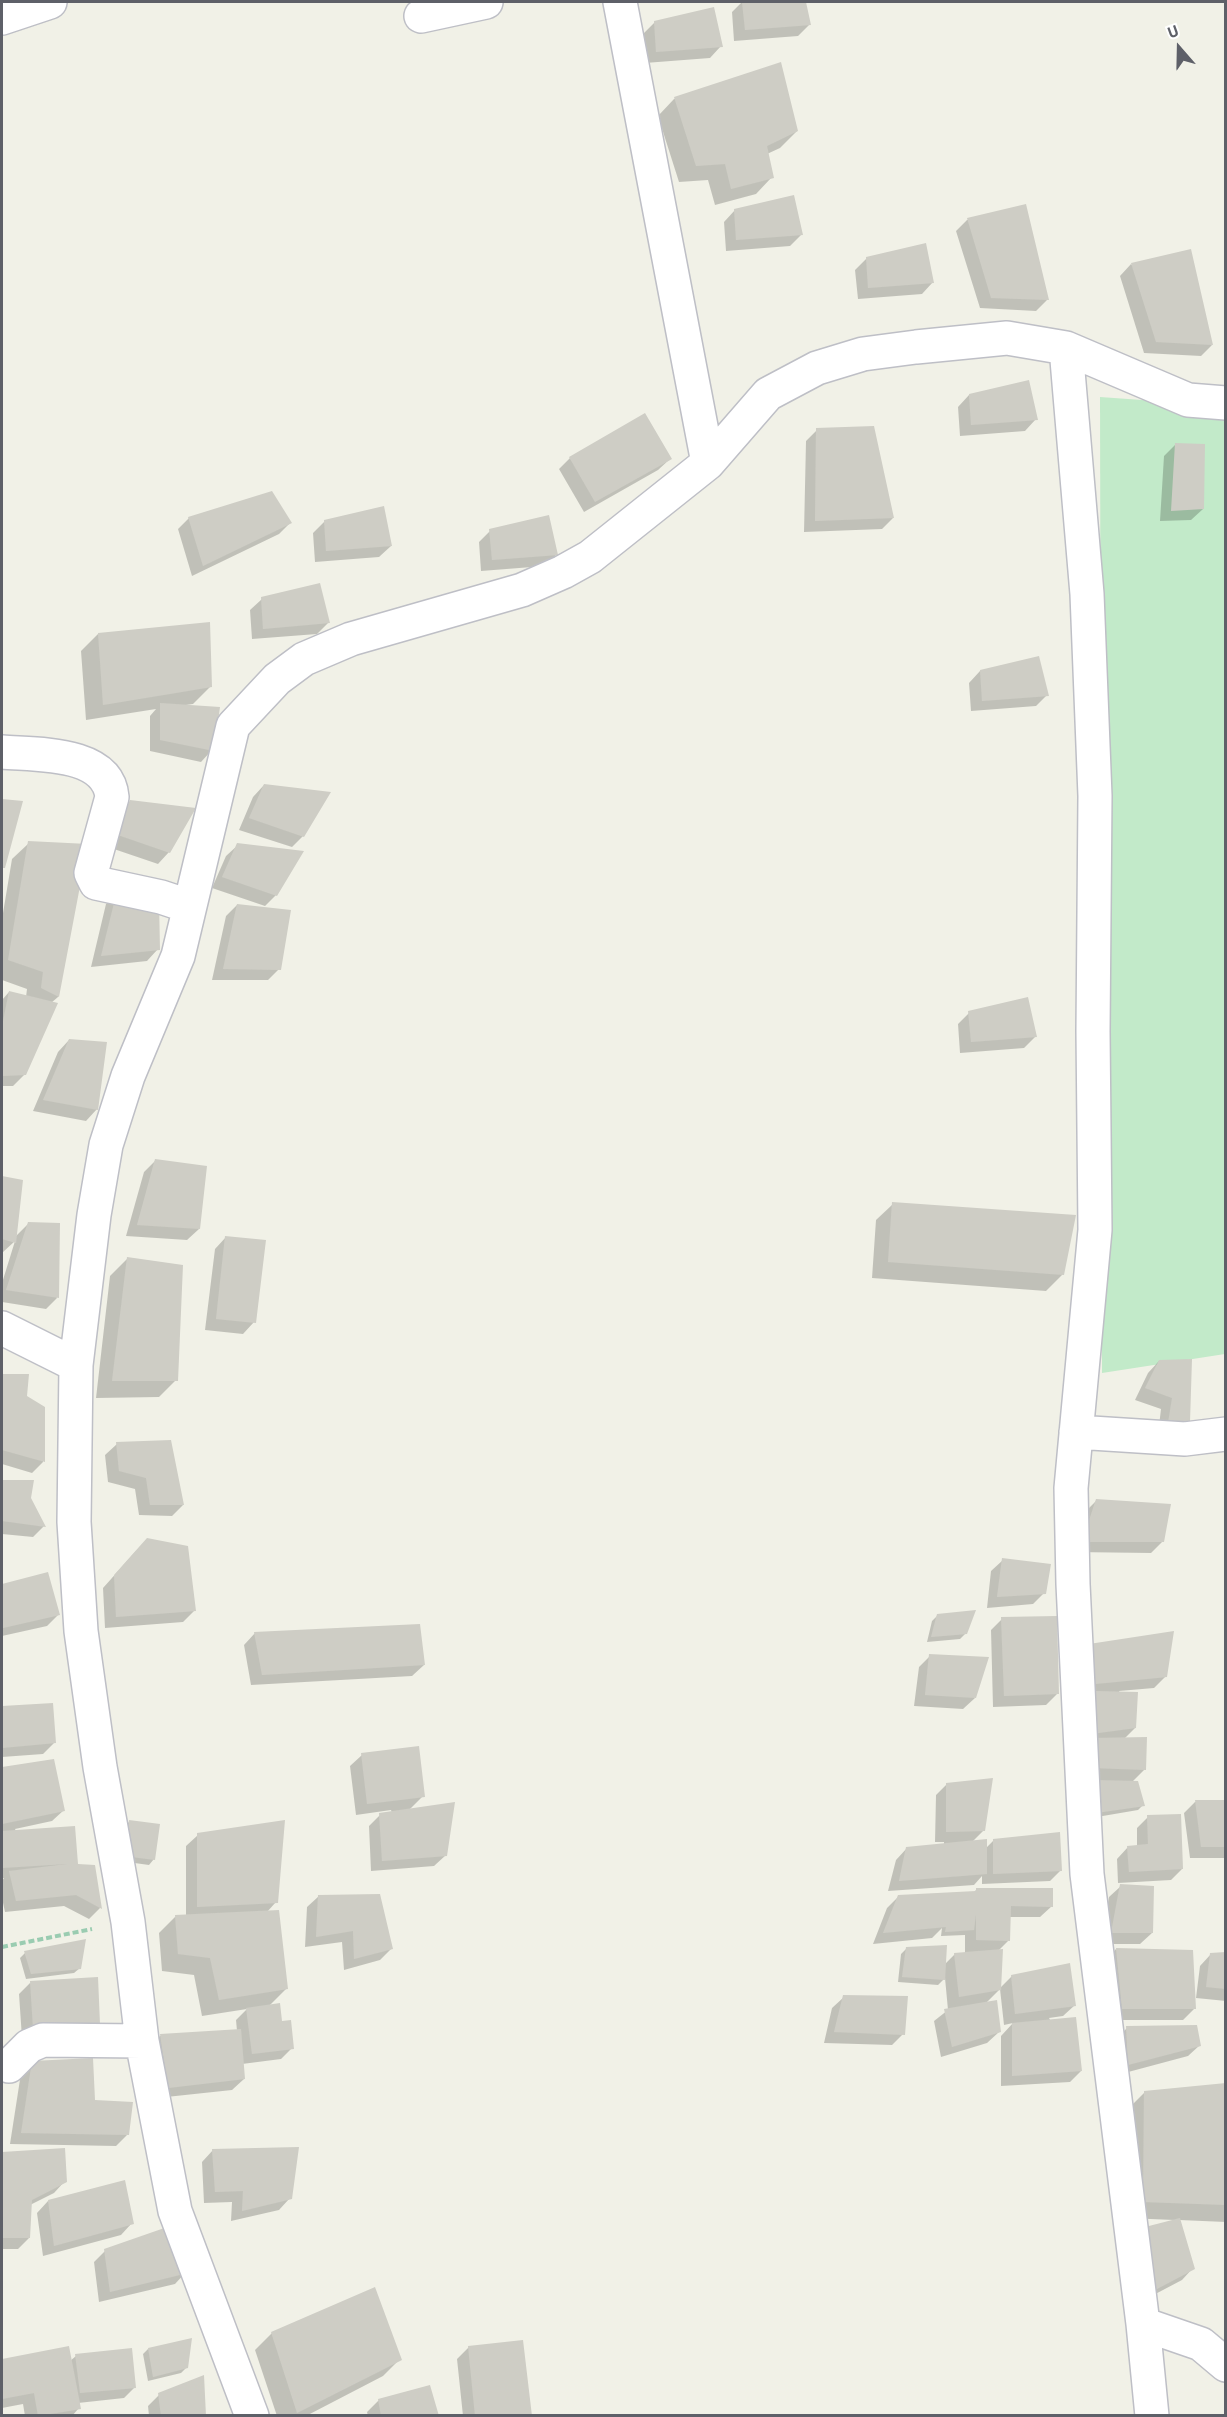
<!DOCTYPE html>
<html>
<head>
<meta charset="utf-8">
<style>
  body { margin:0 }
  #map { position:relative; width:1227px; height:2417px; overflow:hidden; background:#f1f1e7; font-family:"Titillium Web",sans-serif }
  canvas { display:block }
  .frame { position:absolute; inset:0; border:3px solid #5e6068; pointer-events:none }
  .north { position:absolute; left:1149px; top:18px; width:60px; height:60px; -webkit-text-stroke:4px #fff; paint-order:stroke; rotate:340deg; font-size:16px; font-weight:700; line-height:24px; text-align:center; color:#5e6068 }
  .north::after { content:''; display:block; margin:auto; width:21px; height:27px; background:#5e6068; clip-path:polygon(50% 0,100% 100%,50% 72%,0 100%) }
</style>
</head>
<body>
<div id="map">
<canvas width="1227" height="2417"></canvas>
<div class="frame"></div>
<div class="north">U</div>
</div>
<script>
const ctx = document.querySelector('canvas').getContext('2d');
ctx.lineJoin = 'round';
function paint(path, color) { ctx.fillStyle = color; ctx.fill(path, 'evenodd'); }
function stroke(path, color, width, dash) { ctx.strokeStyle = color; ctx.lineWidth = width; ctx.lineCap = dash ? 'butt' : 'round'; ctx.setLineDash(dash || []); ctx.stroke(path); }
const green = new Path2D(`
  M1100,397L1226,406L1225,1354L1102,1373Z`);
const shadow = new Path2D(`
  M742,2H804L809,25L798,36L734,41L732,12Z
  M655,22L721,46L710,58L645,63L643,34Z
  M780,64L797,131L780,148L767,154L772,177L756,194L715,205L708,180L679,182L658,116L674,99Z
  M1025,206L1047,300L1036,311L980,308L956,231L967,220Z
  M735,210L801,235L790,246L726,251L724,222Z
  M867,258L933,282L922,294L858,299L855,270Z
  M1131,264L1212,345L1201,356L1144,353L1120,276Z
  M969,395L1036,419L1025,431L960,436L958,407Z
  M817,430L893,518L882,529L804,532L806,441Z
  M1175,445L1203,509L1191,520L1160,521L1164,456Z
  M570,458L670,459L658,470L584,512L559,469Z
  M189,518L290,523L279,534L192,576L178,529Z
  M325,521L391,546L379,557L315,562L313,533Z
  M490,531L556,555L545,566L481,571L479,542Z
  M262,599L328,623L317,634L252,639L250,610Z
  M98,634L210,687L193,704L186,705L212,750L201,762L150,751V716L156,709L86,720L81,651Z
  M980,671L1047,695L1036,706L971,711L969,683Z
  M264,785L303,836L292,847L239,830L253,797Z
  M2,800L21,802L2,869Z
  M131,802L169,852L158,864L105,846L119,814Z
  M29,843L86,846L58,997L51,1003L25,1074L13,1086H2V1000L9,992L26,997L27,989L2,980V919L12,859Z
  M238,845L276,895L265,906L212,888L226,856Z
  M117,892L158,949L147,961L91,967L106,904Z
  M237,905L279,969L268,980H212L226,916Z
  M969,1013L1035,1037L1024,1048L960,1053L958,1024Z
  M69,1040L97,1109L86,1121L33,1111L58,1052Z
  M156,1160L199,1229L187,1240L126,1236L144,1172Z
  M2,1177L22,1181L15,1237L28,1224L57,1298L46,1309L2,1302V1283L15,1241L2,1253Z
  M893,1204L1063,1274L1046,1291L872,1278L876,1220Z
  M226,1237L254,1322L243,1334L205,1330L215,1249Z
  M127,1259L176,1380L159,1397L96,1398L110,1276Z
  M1159,1361L1188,1422L1158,1434L1161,1409L1135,1400L1148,1373Z
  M28,1375L26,1397L44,1408L43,1462L32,1473L2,1464V1376Z
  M117,1444L183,1505L172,1516L139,1515L135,1489L108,1482L105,1455Z
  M2,1481L32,1482L29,1498L44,1526L33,1537L2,1534Z
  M1096,1501L1163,1541L1151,1553L1072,1552L1085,1512Z
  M136,1551L195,1610L183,1622L105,1628L103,1588Z
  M1003,1560L1044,1593L1033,1604L987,1608L991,1571Z
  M47,1574L58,1615L47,1626L2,1636V1586Z
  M938,1615L966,1633L960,1639L927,1642L932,1621Z
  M1002,1619L1057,1694L1046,1705L993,1707L991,1630Z
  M255,1633L424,1665L412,1676L251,1685L244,1645Z
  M930,1656L975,1698L963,1709L914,1706L919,1667Z
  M1078,1657L1166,1676L1154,1688L1119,1691L1135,1728L1124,1739L1145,1769L1132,1782L1143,1805L1138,1810L1091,1818Z
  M52,1705L54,1743L43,1754L2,1757V1708Z
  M362,1755L423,1796L409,1810L446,1855L434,1866L371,1871L369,1826L380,1815L392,1813L391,1810L356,1815L350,1766Z
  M53,1761L64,1810L52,1821L15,1829L16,1831L77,1865L94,1866L100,1908L89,1919L64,1906L5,1912L2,1898V1881L4,1878H2V1769Z
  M947,1784L984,1830L972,1842L986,1848L993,1841L1061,1870L1050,1881L982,1884V1876L974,1885L888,1891L896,1860L907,1848L944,1845V1842H935L936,1795Z
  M1226,1801V1858H1190L1184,1813L1195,1802Z
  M1148,1817L1182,1869L1171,1880L1118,1883L1117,1859L1128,1847H1137V1828Z
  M129,1822L154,1859L149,1865L120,1861L124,1827Z
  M198,1835L276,1902L267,1912L287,1988L269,2006L280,2023L292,2048L281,2059L242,2064L244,2079L232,2090L157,2098L149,2047L160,2036L237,2031L236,2020L247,2009L202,2016L194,1975L162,1971L159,1933L176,1916H186V1846Z
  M1121,1886L1152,1933L1140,1944H1101L1109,1897Z
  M977,1889L1052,1906L1040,1917H1009V1940L998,1951L999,1989L1012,1976L1075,2005L1063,2016L1049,2018L1081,2071L1070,2082L1001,2086V2036L1013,2023L1004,2025L1000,1989L986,2003L999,2032L987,2043L941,2057L934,2021L948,2010L945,1978L938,1985L898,1982L901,1954L907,1948L944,1965L955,1954H965V1935L941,1936L942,1928L932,1938L873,1944L887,1908L898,1897L974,1892Z
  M319,1896L392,1948L380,1960L344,1970L342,1942L305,1947L307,1907Z
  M1116,1949L1195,2008L1183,2020H1111L1105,1961Z
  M25,1953L80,1968L74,1973L26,1979L20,1958Z
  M1211,1954H1226V2001L1196,1998L1200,1966Z
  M30,1983L99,2023L22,2038L19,1994Z
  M844,1997L903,2034L892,2045L824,2043L832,2008Z
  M1127,2028L1200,2045L1188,2056L1117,2075L1116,2039Z
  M32,2062L93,2101L127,2135L116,2146L10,2144L21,2073Z
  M1226,2084V2222L1179,2220L1193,2268L1182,2280L1144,2300L1174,2220L1127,2218L1128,2109L1145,2092Z
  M63,2149L65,2181L54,2193L30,2205L29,2238L18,2249H2V2153Z
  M213,2150L290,2198L279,2210L231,2221L232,2202L204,2203L202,2162Z
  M48,2201L132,2223L121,2235L43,2256L37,2213Z
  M105,2251L186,2272L175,2284L99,2302L94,2262Z
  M272,2333L400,2359L383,2376L306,2416H277L255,2350Z
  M469,2347L530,2416H463L457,2359Z
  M68,2348L70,2361L76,2356L135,2387L124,2398L78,2403L79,2408L72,2416H25L23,2404L2,2408V2361Z
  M148,2349L186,2368L181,2373L148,2381L143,2354Z
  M159,2395L204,2416H149L148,2406Z
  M379,2400L437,2416H368L367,2412Z`);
const building = new Path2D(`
  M742,2H806L811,25L745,30Z
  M714,7L723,47L656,52L654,21Z
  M781,62L798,131L767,146L774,178L731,189L725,164L696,166L674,97Z
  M794,195L803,235L736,240L734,209Z
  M1026,204L1049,300L991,298L967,218Z
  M926,243L934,283L868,288L866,257Z
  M1191,249L1213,345L1156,342L1131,263Z
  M1029,380L1038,420L971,425L969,394Z
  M645,413L672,459L595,502L569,457Z
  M874,426L894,518L815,521L816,428Z
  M1175,443L1205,444L1204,509L1171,511Z
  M272,491L292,523L203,566L188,517Z
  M384,506L392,546L326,551L324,520Z
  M549,515L558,555L492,560L489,529Z
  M320,583L330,623L263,629L261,597Z
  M210,622L212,687L103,705L98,633Z
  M1039,656L1049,696L982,701L980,670Z
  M160,703L220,707L214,751L160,740Z
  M264,784L331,792L304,837L249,818Z
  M2,799L23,801L5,868H2Z
  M130,800L196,808L170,853L115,834Z
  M28,841L88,844L59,997L41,988L43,972L8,960Z
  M237,843L304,851L277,896L222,877Z
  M117,891L159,900L160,950L101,956Z
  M237,904L291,910L281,970L223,969Z
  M9,991L58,1003L26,1075L2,1076V1026Z
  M1028,997L1037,1037L971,1042L968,1011Z
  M69,1039L107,1042L98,1110L43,1100Z
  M155,1159L207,1166L200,1229L137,1225Z
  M2,1176L23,1180L16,1243L2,1239Z
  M892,1202L1076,1215L1064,1275L888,1262Z
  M28,1222L60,1223L59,1298L6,1290Z
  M225,1236L266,1240L256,1323L216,1319Z
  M127,1257L183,1265L178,1381H112Z
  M1192,1359L1190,1422L1168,1423L1172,1398L1145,1388L1159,1360Z
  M2,1374H29L27,1396L45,1407V1462L2,1450Z
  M171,1440L184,1505H150L146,1478L119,1471L116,1442Z
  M2,1480H34L31,1498L46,1527L2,1521Z
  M1096,1499L1171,1504L1164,1542H1082Z
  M147,1538L188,1546L196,1611L116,1617L114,1575Z
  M1002,1558L1051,1564L1046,1594L997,1597Z
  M48,1572L60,1615L3,1628L2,1584Z
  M976,1610L967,1634L931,1637L937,1614Z
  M1057,1616L1059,1694L1004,1696L1001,1617Z
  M420,1624L425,1665L262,1675L254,1632Z
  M1174,1631L1167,1677L1085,1685L1089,1644Z
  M929,1654L989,1657L976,1698L925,1695Z
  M1094,1691L1138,1692L1136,1728L1091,1734Z
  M53,1703L56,1743L2,1748V1706Z
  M1147,1737L1146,1770L1092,1768L1094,1738Z
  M419,1746L425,1797L367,1804L361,1753Z
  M54,1759L65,1811L2,1824V1767Z
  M993,1778L985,1831L946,1832V1783Z
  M1092,1780L1138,1781L1145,1806L1096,1813Z
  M1195,1800H1226V1847H1201Z
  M455,1802L447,1856L382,1861L379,1813Z
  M1181,1814L1183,1869L1129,1872L1127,1846L1148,1844L1147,1815Z
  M129,1820L160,1824L155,1860L124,1856Z
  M285,1820L278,1903L197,1907V1833Z
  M75,1826L78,1864L95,1865L102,1909L76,1895L16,1901L9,1871L67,1864L2,1868V1831Z
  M1060,1832L1062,1871L993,1874V1839Z
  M987,1839V1874L899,1881L906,1847Z
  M1120,1884L1154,1886L1153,1933H1111Z
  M976,1888H1053V1907L1011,1906L1010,1941L976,1940V1914L974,1930L945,1932L946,1927L883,1933L898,1895L976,1891Z
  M380,1894L393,1949L354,1959L353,1931L316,1937L318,1895Z
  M279,1910L288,1989L219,2000L210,1958L178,1954L175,1915Z
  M86,1939L81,1969L31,1974L24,1951Z
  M947,1945L945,1980L902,1977L906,1947Z
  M1116,1948L1193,1950L1196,2009H1122Z
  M1003,1949L1001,1990L959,1997L954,1953Z
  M1226,1952V1989L1206,1987L1210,1953Z
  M1070,1963L1076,2006L1015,2014L1011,1975Z
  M98,1977L100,2024L33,2028L30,1981Z
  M843,1995L908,1996L905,2035L834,2032Z
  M997,2000L1001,2032L952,2047L944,2009Z
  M280,2003L282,2021L291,2020L294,2049L252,2054L246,2008Z
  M1076,2017L1082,2071L1012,2076V2023Z
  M1197,2025L1201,2046L1128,2065L1126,2026Z
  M241,2029L245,2079L168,2088L160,2034Z
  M93,2058L95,2100L133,2102L129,2135L21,2133L32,2061Z
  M1226,2083V2205L1143,2202L1144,2091Z
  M299,2147L292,2199L242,2211L243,2191L215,2192L212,2149Z
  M65,2148L67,2182L32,2200L30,2238H2V2152Z
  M125,2180L134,2224L54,2246L48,2200Z
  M1180,2218L1195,2269L1155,2290L1145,2227Z
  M173,2225L188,2273L110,2292L104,2249Z
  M375,2287L402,2360L297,2413L271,2332Z
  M192,2338L188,2368L153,2377L148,2348Z
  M523,2340L532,2416H475L468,2346Z
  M69,2346L81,2409L38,2416L34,2393L2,2399V2359Z
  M132,2348L136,2388L80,2393L75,2354Z
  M204,2375L206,2416H161L158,2393Z
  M430,2385L439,2416H381L378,2399Z`);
const path = new Path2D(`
  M2,1947L92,1929`);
const minor = new Path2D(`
  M620,2L708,463
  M421,16L486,2
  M2,18L50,2
  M1066,348L1087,594L1095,796L1093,1031L1095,1230L1071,1488L1073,1584L1087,1874L1143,2324L1152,2416
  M2,752C36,755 108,751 112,797L91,873L96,883L161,897L188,906
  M2,1328L76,1365
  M1076,1432L1185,1439L1226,1434
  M9,2066L29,2046L43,2040L142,2041
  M1143,2324L1201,2344L1226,2365
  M252,2416L175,2211L142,2041L128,1922L100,1767L81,1631L74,1522L76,1365L94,1215L106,1145L128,1076L178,956L233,726L277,679L304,659L351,639L522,590L563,572L590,557L708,463L768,394L817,368L863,354L916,347L1007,338L1066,348L1188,400L1226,403`);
paint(green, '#c2eac9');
paint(shadow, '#0003');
paint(building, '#cecdc5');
stroke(minor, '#bebfc6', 36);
stroke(path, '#9accb1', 4, [6, 3]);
stroke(minor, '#fff', 33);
</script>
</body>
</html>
